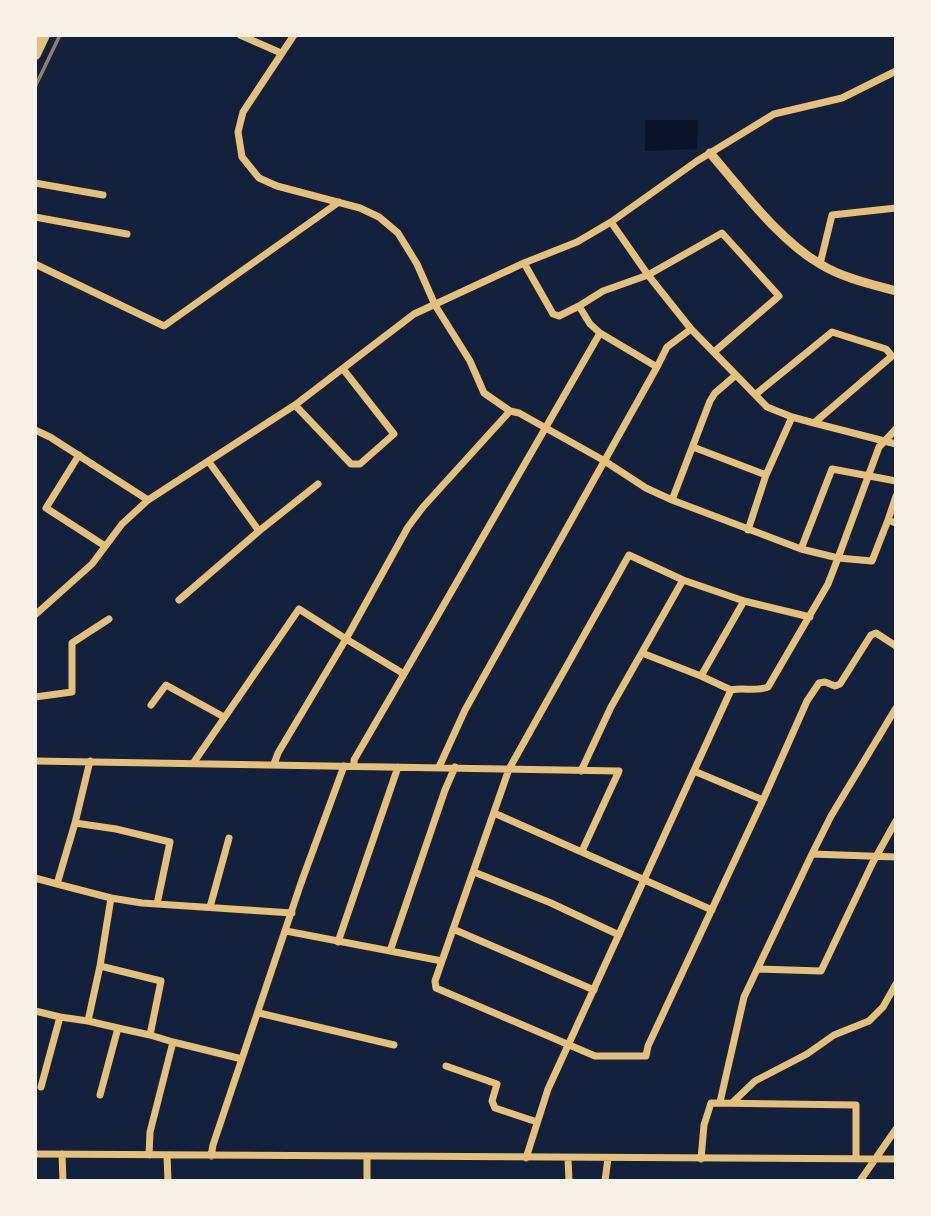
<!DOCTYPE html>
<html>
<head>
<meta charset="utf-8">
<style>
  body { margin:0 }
  #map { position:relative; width:931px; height:1216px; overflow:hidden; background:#14213d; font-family:"PT Sans Narrow",sans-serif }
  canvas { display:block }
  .frame { position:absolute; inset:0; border:37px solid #f6f1e7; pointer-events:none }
</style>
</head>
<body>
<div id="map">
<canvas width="931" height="1216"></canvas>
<div class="frame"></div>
</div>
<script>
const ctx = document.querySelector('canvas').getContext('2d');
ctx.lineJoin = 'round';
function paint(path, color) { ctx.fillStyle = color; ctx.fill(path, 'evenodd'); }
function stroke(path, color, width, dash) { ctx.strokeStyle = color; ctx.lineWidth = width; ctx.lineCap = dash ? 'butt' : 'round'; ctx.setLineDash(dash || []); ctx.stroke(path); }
const water = new Path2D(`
  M645,120H698L697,149L645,151Z`);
const minor = new Path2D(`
  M240,35L281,53
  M294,35L243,112L238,132L242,157L259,178L277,186L360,208L379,217L398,233L417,264L435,305L470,361L484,393L510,411
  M35,183L103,195
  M35,217L127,234
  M35,264L164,326L339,202
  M820,264L832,215L896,208
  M579,306L603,291L648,275L611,222
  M657,367L667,347L691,329L648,275L722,233L779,296L714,352
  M736,375L767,407L792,417L766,475
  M756,394L832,332L886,349L892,356L814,423L792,417
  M295,405L351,464H360L394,434L343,369
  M814,423L896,444
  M896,429L879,447L838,558L872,561L888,520L896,523
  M35,430L50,437L148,500
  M693,447L766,475L748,530
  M79,455L46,508L105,546
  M672,500L710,401L715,393L736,375L691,329
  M888,520L896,496
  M259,531L318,484
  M801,549L832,469L896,481
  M683,580L629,555L509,769L435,981L436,988L595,1056H646L648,1046L763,800L694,771
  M179,600L259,531L209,462
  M35,615L92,564L122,524L148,500L295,405L414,314L524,263L577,242L611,222L697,161L774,114L842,98L896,71
  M642,653L701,676
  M731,690L701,676L744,601
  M35,697L72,692V643L109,619
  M151,705L166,685L224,717
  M35,761L619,771L582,851
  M90,761L75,823L116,829L170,842L157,904
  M194,762L299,609L346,639L408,527L423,507L510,411L519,413L603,460L646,488L672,500L801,549L838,558L828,584L768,687C755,692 744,687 731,690L548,1089L526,1158
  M274,764L278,753L346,639L404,674L600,333
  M354,766V760L404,674
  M439,767L465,710L657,367L600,333L590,324L579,306L559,316L553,314L524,263
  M581,771L611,707L683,580L744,601L810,617
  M763,800L807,701L819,683L825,682L835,686L840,684L871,635L876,633L896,646
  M494,813L712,910
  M75,823L57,884L111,898
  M812,854L831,816L896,708
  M474,872L551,903L619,935
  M35,878L57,884
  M210,907L229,838
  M453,929L594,990
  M286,931L442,961
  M338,942L398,767
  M390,951L445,790L455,767
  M100,966L88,1021L118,1028
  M758,969L821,971L873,862L896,821
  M35,1011L60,1017
  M259,1013L394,1045
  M173,1042L150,1035L161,981L100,966L111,898L142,903L292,913
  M446,1066L497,1084L492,1101L495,1108L537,1122
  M41,1087L60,1017L88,1021
  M100,1095L118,1028L150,1035
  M720,1102L744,997L812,854L896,857
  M733,1102L755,1081L807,1054L834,1035L869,1021L883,1007L896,984
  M35,1154L896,1159
  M62,1154L63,1181
  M149,1155L150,1132L173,1042L242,1059
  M167,1155L168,1181
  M211,1156L213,1145L301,883L344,766
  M568,1158L569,1181
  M701,1159L704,1125L711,1103L856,1105V1159
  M367,1181V1157
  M605,1181L608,1158
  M860,1181L896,1129`);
const tertiary = new Path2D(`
  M710,153C742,190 778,239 820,264C843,278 870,284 896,291`);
const trunk = new Path2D(`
  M35,54L44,35`);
const rail = new Path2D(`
  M35,87L60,35`);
paint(water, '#0b132b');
stroke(minor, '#e5c07b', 7);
stroke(tertiary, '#e5c07b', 9);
stroke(trunk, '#e5c07b', 12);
stroke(rail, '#918062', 3.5);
</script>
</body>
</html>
